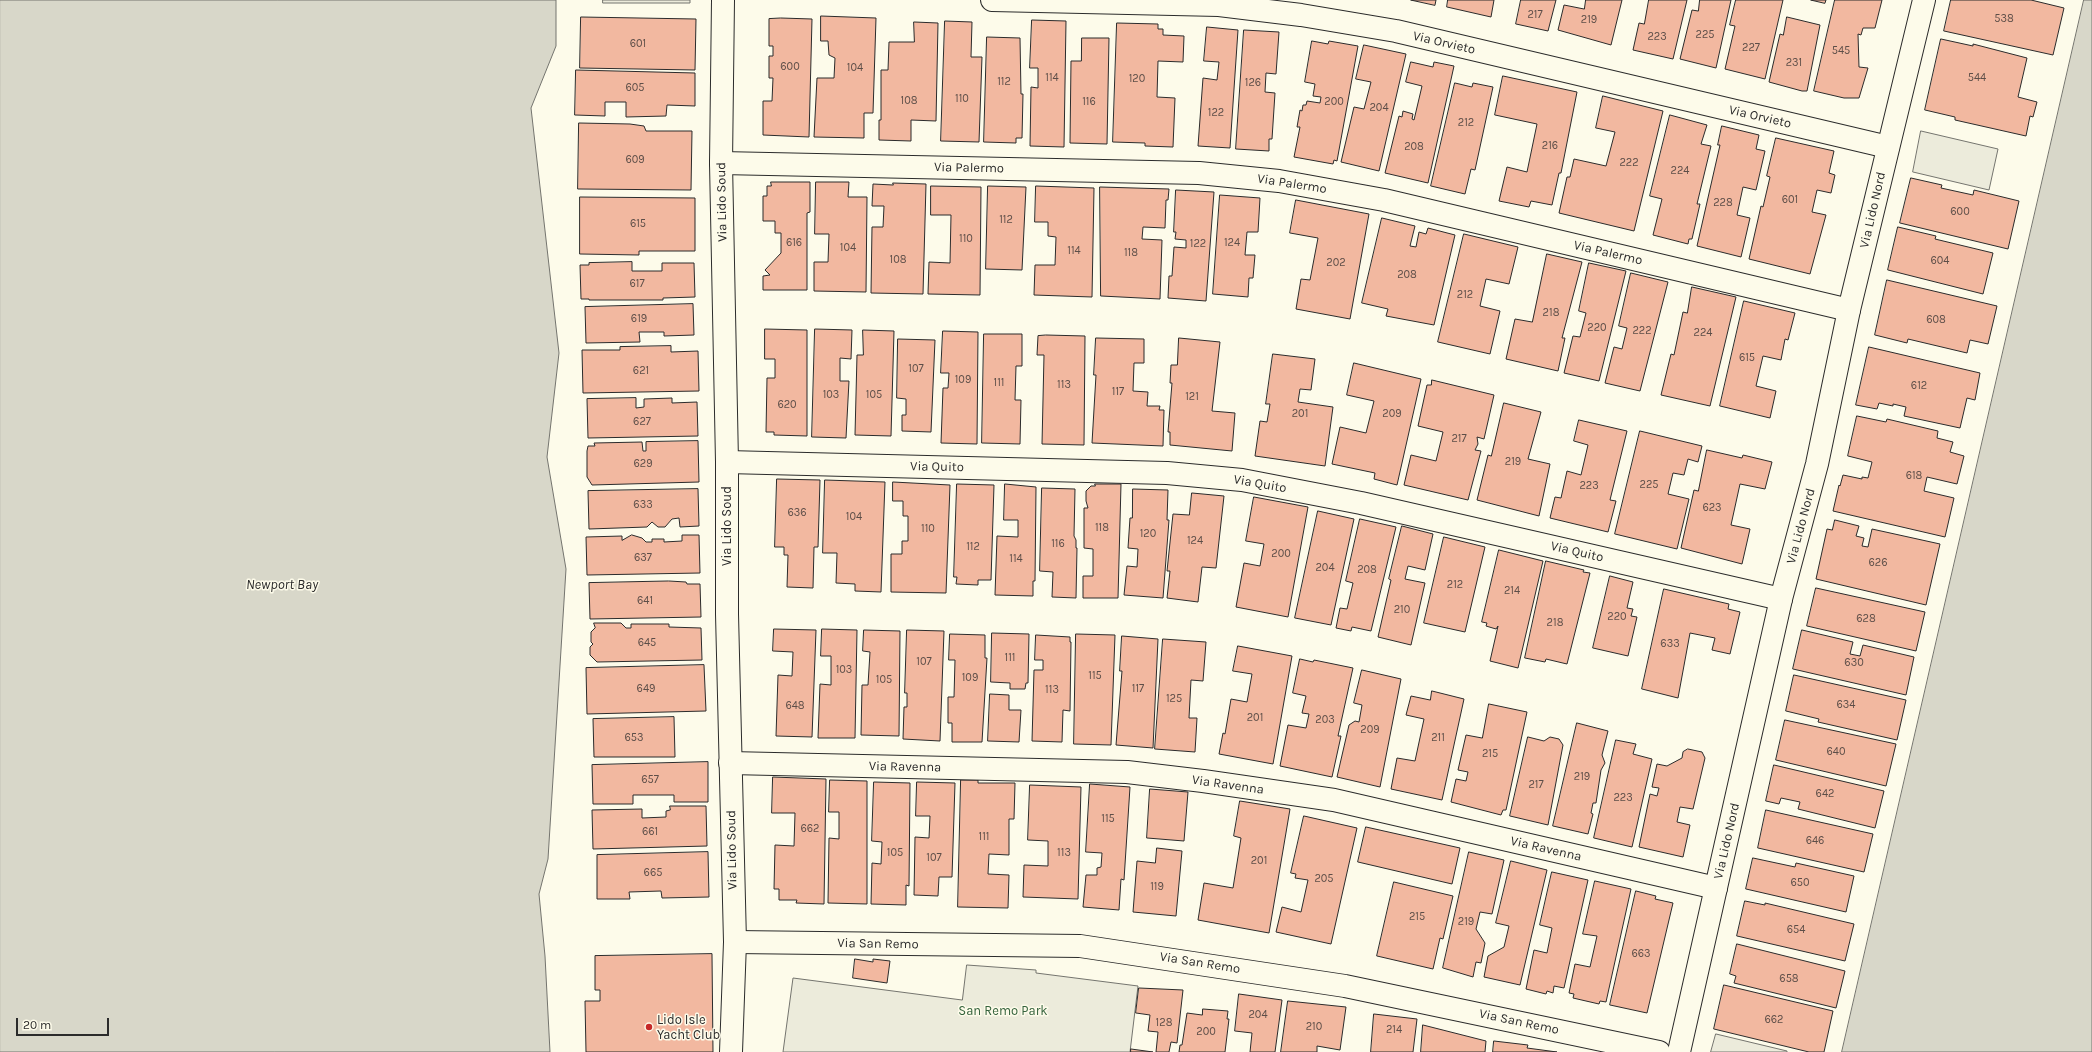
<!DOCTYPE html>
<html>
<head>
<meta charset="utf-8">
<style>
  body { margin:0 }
  #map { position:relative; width:2092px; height:1052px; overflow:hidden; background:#fdfbea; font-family:Karla,sans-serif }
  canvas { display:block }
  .scale { position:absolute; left:16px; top:1018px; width:93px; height:18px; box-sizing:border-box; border:2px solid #2b2b2b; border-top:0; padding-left:5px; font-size:12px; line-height:14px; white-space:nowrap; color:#2b2b2b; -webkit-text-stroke:3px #fdfbea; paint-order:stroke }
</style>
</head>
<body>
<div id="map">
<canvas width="2092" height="1052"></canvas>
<div class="scale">20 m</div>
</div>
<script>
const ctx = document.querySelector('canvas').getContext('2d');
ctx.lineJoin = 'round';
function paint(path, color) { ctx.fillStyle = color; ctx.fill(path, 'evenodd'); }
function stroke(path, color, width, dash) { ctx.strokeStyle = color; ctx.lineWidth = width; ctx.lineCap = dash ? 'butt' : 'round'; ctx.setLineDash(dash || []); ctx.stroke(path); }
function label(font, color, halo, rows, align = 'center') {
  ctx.font = font + ' Karla,sans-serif'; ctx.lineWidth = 3; ctx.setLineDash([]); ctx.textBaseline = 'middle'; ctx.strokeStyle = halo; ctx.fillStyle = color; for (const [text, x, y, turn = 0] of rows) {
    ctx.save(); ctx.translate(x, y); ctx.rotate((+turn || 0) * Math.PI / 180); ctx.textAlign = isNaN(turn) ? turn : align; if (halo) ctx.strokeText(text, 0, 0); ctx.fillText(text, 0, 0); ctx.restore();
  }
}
const green = new Path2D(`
  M603,0H690V3H603Z
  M1921,131L1998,149L1989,190L1913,172Z
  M967,965L1036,970V973L1138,986L1130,1052H783L793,978L962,1000Z
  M1716,1034L1787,1051V1052H1711Z`);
const water = new Path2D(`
  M0,0H556V46L531,108L559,353L547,457L566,569L548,859L539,894L545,956L550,1052H0Z
  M2084,0H2092V1052H1842Z`);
const building = new Path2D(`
  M1411,0H1436L1435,5Z
  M1448,0H1494L1491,17L1447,7Z
  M1521,0H1556L1548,31L1516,24Z
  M1586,0H1622L1611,45L1558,30L1564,5L1584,9Z
  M1649,0H1687L1673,59L1633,50L1639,23L1644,24Z
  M1700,0H1731L1716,68L1680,59L1692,10L1698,11Z
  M1736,0H1783L1765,79L1725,69L1735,26L1730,25Z
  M1811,0H1826L1825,3Z
  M1835,0H1882L1875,28H1863L1861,35L1858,34L1859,67L1868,68L1859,98H1844L1814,91Z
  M1951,0H2031L2064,8L2053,55L1944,31Z
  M821,16L876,18L873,113H864V138L814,137L817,78H834L835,58L829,55L828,41H821Z
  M581,17L696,19L695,70L580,68Z
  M1787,17L1820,25L1807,91H1802L1769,82L1780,34L1783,35Z
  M781,18L812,19L809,137L763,135V101H772L773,78H769V56H773V46H769V19Z
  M1032,20L1066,21L1064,147L1030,146L1031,87L1038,88V68H1030Z
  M945,21L972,22L971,57H982L979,142L941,141Z
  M914,22L938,23L936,121L911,120V141L879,140V120H881V70H888L889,42H914Z
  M1117,23L1158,24V29H1163V35L1184,36L1183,62L1158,61L1157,97L1175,98L1173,147L1145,146V143L1113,142Z
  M1207,27L1238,30L1230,148L1198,146L1203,78L1217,80L1219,62L1204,61Z
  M1244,30L1279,32L1276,74L1266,73L1265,92L1275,93L1272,139H1269V151L1236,149Z
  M987,37L1020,38L1021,94H1023L1022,138H1016V143L984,142Z
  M1082,38H1109L1107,144L1070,143L1071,61H1081Z
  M1941,39L1973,46V44L2027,58L2018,97L2037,102L2033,117L2030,116L2026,136L1955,120V117L1925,110Z
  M1312,41L1328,44L1329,41L1358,46L1337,161L1334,160L1333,164L1294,157L1300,127H1297L1300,110L1302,111L1303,105H1306L1307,101L1320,103L1321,97L1313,96L1315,84L1305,82Z
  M1364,45L1406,54L1379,171L1341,162L1354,107L1364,109L1371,82L1356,79Z
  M1411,62L1433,67L1434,62L1454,66L1428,183L1385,173L1399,116L1402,117L1403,111L1413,114L1412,119L1414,120L1422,86L1406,82Z
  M576,70L695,73V106L667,105L666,116L626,117V102H605V116L575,115Z
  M1503,76L1577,92L1561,173H1559L1552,205L1531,201L1529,207L1499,201L1507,167L1527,172L1537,124L1495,115Z
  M1455,83L1472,87L1473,83L1493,87L1475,170L1471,169L1465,194L1431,186Z
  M1603,96L1663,111L1634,231L1559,213L1567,177H1570L1574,159L1606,166L1615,132L1596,128Z
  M1670,115L1707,125L1701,144L1711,146L1697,204H1700L1692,239H1689L1688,244L1653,235L1662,199L1650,196Z
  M579,123L630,124L644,126L646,131H692L691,190L578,189Z
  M1722,126L1759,135L1756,149L1765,151L1756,190L1743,187L1737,215L1750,218L1741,257L1697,246L1720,145H1718Z
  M1776,138L1834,151L1829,173L1835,175L1831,193L1817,190L1812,212L1826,215L1810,274L1749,259L1761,206L1763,207L1770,177L1767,176Z
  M1911,178L1942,185L1941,188L1973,195L1974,190L2019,201L2008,249L1900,223Z
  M771,182H810V212L807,213V290H763V276L770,275L765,270L781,253V233H775V221H763V196H767V186H771Z
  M816,182H849L848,197H867L866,292L814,291V262H828L829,234H815Z
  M893,183L926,184L923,294L871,293L872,227H883L884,206H872L873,184L893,185Z
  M931,186L981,187L980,295L928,294L929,262L950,263L951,215H931Z
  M988,186L1026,187L1022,270L986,269Z
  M1036,186L1094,188L1092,297L1034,295L1035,265H1055L1056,237L1048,236V222H1035Z
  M1100,187L1169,189L1168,200H1166L1165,228L1143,227L1142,239L1162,240L1160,299L1101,296Z
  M1176,190L1214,192L1206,301L1168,298L1169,276H1172L1174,247L1186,248V240L1175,239L1176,232H1174Z
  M1220,195L1260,198L1258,232H1247L1245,255H1255L1253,278H1249L1248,297L1213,294Z
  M580,197L695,198V251H639V255L580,254Z
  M1296,200L1369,214L1350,319L1296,309L1301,279L1310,280L1318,238L1290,233Z
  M1382,218L1415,226L1410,246L1416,247L1419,232L1426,234L1428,228L1455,235L1434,325L1386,316L1388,309L1362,303Z
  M1898,227L1936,236L1935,239L1993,253L1983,294L1888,270Z
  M1464,234L1518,247L1509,284L1486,279L1480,306L1500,311L1490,354L1438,342Z
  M1547,254L1582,262L1562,338H1565L1558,371L1506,359L1515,319L1532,322Z
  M632,262V271H662V263H694L695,297L663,298V300H589V299H581L580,265H589V263Z
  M1589,263L1626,271L1599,381L1564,373L1573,336L1580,337L1586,313L1579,311Z
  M1631,273L1668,282L1640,391L1605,383L1614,347L1622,349L1627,328L1619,326Z
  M1887,280L1997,306L1988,344L1970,340L1967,353L1908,339L1907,343L1875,335Z
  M1692,287L1736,297L1710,406L1661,395L1671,354L1674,355L1683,312L1687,313Z
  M1744,301L1795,313L1788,340L1785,339L1781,360L1763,356L1756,386L1776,391L1770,418L1720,406Z
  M693,304L694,335L664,336V332H639L640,342L586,343L585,307Z
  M765,329L807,330V436L774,435V432H766L767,378H775V359H765Z
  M815,329L852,330L851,359L840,358V381H849L846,438L812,437Z
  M863,330L894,331L891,436L855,435L857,355H863Z
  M943,331L978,332L977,444L941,443L943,388H948L949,373H941Z
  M984,334H1022V366H1016L1015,400H1021L1020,444L982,443Z
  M1046,335L1085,336L1084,445L1042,444L1044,355H1037L1038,336Z
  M1096,338L1144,339V363H1134L1133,391L1148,392L1147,406H1160L1159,410H1164L1163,446L1092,443L1096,375H1094Z
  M1179,338L1220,342L1212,411L1235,413L1232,451L1170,445V432H1168L1172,383H1170L1171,365H1177Z
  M898,339L935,340L931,432L902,431V415H906V399L897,398Z
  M671,346V352L698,351L699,391L583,393L582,350H620V347Z
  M1869,347L1980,373L1975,400L1967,398L1960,428L1904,416L1906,407L1893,404V406L1879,403L1877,409L1856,405Z
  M1273,354L1315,359L1311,390L1300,389L1298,402L1333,407L1325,466L1255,456L1260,421L1267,422L1270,404H1266Z
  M1354,363L1421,379L1397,485L1374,479L1375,473L1332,464L1340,427L1366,433L1374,401L1347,395Z
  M1432,380L1494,395L1484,439L1477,437L1478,444L1475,450L1481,451L1468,500L1404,485L1411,455L1436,461L1443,432L1418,426L1427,385H1431Z
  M636,398V408L644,407V399L672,398V403L697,402L698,436L588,438L587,399Z
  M1504,403L1541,412L1528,459L1550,464L1539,516L1477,500L1488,455L1491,456Z
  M1857,416L1886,422L1887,419L1938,431L1937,438L1953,442L1950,452L1964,456L1957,484L1927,477L1924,491L1954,498L1945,537L1833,511L1839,485L1840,486L1843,475L1862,479V477L1868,478L1872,462L1848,456Z
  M1579,420L1627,431L1610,500L1616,501L1608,532L1550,518L1555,497L1561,498L1567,471L1581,475L1588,445L1574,441Z
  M1640,431L1702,446L1698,462L1688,459L1684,475L1673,473L1668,494L1689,499L1677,549L1615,534Z
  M698,441L699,482L592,485L587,477V451L588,446H595L594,443L642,442L643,451H646V442Z
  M1707,450L1742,458L1743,455L1772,462L1765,489L1740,484L1731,525L1750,529L1742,564L1681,548L1694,490L1698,491Z
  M777,479L820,480L818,547H814L813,588L787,587L788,555H784V547H775Z
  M825,480L885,482L881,592L855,591V584L836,583L837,553H823Z
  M893,482L950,485L946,593L891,592V554H902V541H908V516H903V501H893Z
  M957,484L994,485L991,580H978V585L956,584L957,577H954Z
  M1005,484L1036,487L1035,581H1033V596L995,595L997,536L1018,537V520H1004Z
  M1095,484H1121L1118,598H1083V576H1093V549L1084,548V508H1088L1086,501V491L1091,486H1095Z
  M1042,488L1075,489L1074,536L1076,540V548H1077L1076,598L1052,597L1053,572L1040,571Z
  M698,489L699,526L680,527L679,518L672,519L665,527H658L652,522L647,527L589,529L588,491Z
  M1133,489L1168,490L1167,520H1169L1163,598L1124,595L1127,566L1137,567L1138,549L1128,548L1130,518H1132Z
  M1192,493L1224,496L1216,568L1202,567L1198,602L1167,598L1170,571H1167L1173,514L1189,515Z
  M1254,497L1308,507L1288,617L1236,607L1244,563L1260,566L1264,544L1246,541Z
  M1318,511L1354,519L1331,625L1295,618Z
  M1360,519L1396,527L1371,631L1352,627L1351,631L1336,628L1340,608L1347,609L1353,583L1346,581Z
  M1835,520L1859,526L1856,536L1864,538L1862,546L1868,547L1872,529L1940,544L1926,605L1816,579L1827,529L1832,530Z
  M1402,526L1433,534L1425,570L1408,566L1405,579L1425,583L1411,645L1378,637L1391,580L1389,579Z
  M632,535L642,538L646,542H652V539H664V542L682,541V535H699L700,573L587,575L586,537L622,536V540Z
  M1444,537L1485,547L1465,632L1424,623Z
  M1499,550L1543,561L1518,668L1490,661L1498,626L1496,629L1486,626L1487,623L1482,622Z
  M1546,561L1584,570L1583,572L1590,573L1567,664L1546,659L1545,662L1525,658Z
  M1610,576L1633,582L1627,608L1633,609L1631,616L1637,617L1628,656L1593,648Z
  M669,581L686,582L687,584H700L701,617L590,619L589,583Z
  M1816,588L1925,612L1916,651L1807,626Z
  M1664,589L1729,604L1728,609L1740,612L1730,654L1712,650L1715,638L1690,633L1678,698L1642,689Z
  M594,623H621L626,628H631V624H669V627L701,628L702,660L597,662L590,655V647L593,644L591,642V632L595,628Z
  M774,629L816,630L812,737L776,736L778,675L792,676L793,652L773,651Z
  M822,629L857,630L855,738H818L820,684L831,685V656H821Z
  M864,630L900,631L899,736L861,735L862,685H868L870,652L863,651Z
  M907,630L944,631L940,741L903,739L904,707H907V693H905Z
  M1802,630L1853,642L1850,654L1860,656L1863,645L1914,657L1906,695L1793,669Z
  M992,633L1029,634L1028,683H1026L1025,689H1010V683L991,682Z
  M950,634L985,635V658H987L982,742H952V723H948V697H954L955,660H949Z
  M1076,634L1115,635L1111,745L1074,744Z
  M1036,635L1070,637V642H1071L1070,711L1063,710L1062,742L1032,741L1034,670H1043V660H1035Z
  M1122,636L1158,639L1153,748L1116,745L1122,671H1120Z
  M1163,639L1206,642L1203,681L1191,680L1189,718H1197L1195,752L1155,749Z
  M1238,646L1292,656L1273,764L1219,754L1223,733L1225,734L1231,699L1247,702L1252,674L1233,671Z
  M1300,659L1313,662L1314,660L1353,668L1338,736H1341L1332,777L1280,766L1288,725L1306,728L1309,714L1302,713L1306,696L1293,693Z
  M704,665L706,711L587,714L586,668Z
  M1362,670L1401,679L1380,787L1337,777L1349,725L1355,721L1359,722L1362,705L1354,703Z
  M1794,675L1906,700L1897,740L1818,722L1819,719L1786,711Z
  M1432,691L1464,699L1442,800L1391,789L1397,758L1415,761L1424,719L1406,715L1411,696L1430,700Z
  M990,694L1009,695V710H1021L1019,742L988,741Z
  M1489,704L1527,712L1506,810H1503L1501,815L1451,802L1456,779L1466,781L1468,772L1458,770L1466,735L1482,738Z
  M674,717L675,757H594L593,719Z
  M1785,720L1896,744L1886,786L1776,760Z
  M1577,723L1608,731L1602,755L1605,763L1601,770L1596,803H1593L1591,813L1593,814L1588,834L1553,826Z
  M1528,737L1544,741L1550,737L1559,739L1563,745L1548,825L1510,816Z
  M1616,740L1636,744L1633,754L1652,759L1632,847L1594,838Z
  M1688,749L1702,752L1705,758L1693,809L1680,807L1677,822L1690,825L1683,857L1639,847L1650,794L1657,796L1659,788L1652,787L1657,764L1667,766L1682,758L1683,752Z
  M708,762V802H674V795H633V804H593L592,765Z
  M1774,765L1884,791L1875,828L1798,809L1800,802L1781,798L1779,804L1766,801Z
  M773,777L826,779L824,904L796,903L797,900H779V889H774L775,845L794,846L795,813H772Z
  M830,780L867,781V904L828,903L829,838L839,839V812H829Z
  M961,780H978V783H1015L1014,819H1009V855L989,854L988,874L1009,875L1008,908L958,907Z
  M874,782L910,783L909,886L906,885V905L871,904L872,863L881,864L882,842L872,841Z
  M917,782L955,783L952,877H939L938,896L914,895L915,837L929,838L930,816H916Z
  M1090,784L1130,787L1124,880L1121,879L1119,910L1083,907L1086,875H1097V868L1101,867L1102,853L1086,852Z
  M1030,785L1081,787L1078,899L1023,897L1024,865L1048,866V841L1028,840Z
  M1150,789L1188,792L1184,841L1147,838Z
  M1240,801L1290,809L1269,933L1198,920L1204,883L1233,888L1241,838L1234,836Z
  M670,806H706L707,846L593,849L592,810L642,809V818L666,817V811L670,810Z
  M1766,810L1873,834L1864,872L1758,848Z
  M1304,816L1357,828L1331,944L1276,932L1282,907L1301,912L1308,880L1295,878L1296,874L1291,873Z
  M1366,827L1460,848L1452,884L1358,862Z
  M1157,848L1182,851L1176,916L1133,912L1137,861L1155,863Z
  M708,852L709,897L662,898L661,891L629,892L630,899H597V855Z
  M1469,852L1504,860L1492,914L1480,912L1476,929L1485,943L1481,963L1476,962L1473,977L1443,968Z
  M1753,858L1795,867L1796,863L1854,876L1846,912L1746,889Z
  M1511,861L1547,870L1520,985L1484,977L1488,956L1504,947L1509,926L1496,923Z
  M1552,872L1588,880L1564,988L1554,986L1553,993L1547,991L1546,994L1526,989L1534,950L1547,953L1552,928L1540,925Z
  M1595,881L1631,889L1606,1002L1600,1001L1599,1004L1573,998L1574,994L1569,993L1575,964L1590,967L1597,936L1583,934Z
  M1394,882L1453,896L1443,939L1440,938L1433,969L1377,956Z
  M1636,891L1656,896L1655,899L1673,903L1647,1013L1610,1005Z
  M1745,901L1765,905V903L1854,924L1845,961L1737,936Z
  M1737,944L1845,971L1836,1008L1734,983L1736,976L1730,974Z
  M712,954L713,1052H586L585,1001H600V990H595V956Z
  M855,959L873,962V959L890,961L887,983L853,978Z
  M1724,985L1833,1011L1824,1052H1809L1714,1029Z
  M1139,988L1183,990L1177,1043L1171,1042L1169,1052H1156L1158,1032L1148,1031L1150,1015L1136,1013Z
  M1239,994L1282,1000L1275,1052H1250L1252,1033L1235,1031Z
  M1288,1001L1346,1007L1340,1050L1317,1046V1052H1281Z
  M1203,1009L1228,1011L1227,1019H1229L1225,1052H1179L1180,1045H1182L1187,1013L1202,1015Z
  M1374,1014L1417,1019L1413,1052H1371Z
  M1423,1025L1486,1041L1485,1052H1421Z
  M1494,1041L1528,1045L1527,1048L1557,1052H1493Z
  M1131,1049L1153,1052H1131Z`);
const minor = new Path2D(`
  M992,0L1219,5L1301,15L1396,31L1888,147
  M721,163L1199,173L1279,181L1384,200L1849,310
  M727,462L1167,473L1242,480L1361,503L1781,599
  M730,763L1127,772L1203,781L1334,800L1716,888
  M735,942L1080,946L1345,986L1659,1052`);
const tertiary = new Path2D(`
  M723,0L721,163L727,462V614L735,942L731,1052
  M1679,1052L1781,599L1817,464L1849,310L1924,0`);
const markers = [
  [649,1027,4,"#c62828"]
];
const numberNames = [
  ["217",1535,15],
  ["538",2004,19],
  ["219",1589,20],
  ["225",1705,35],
  ["223",1657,37],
  ["601",638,44],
  ["227",1751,48],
  ["545",1841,51],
  ["231",1794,63],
  ["600",790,67],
  ["104",855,68],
  ["114",1052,78],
  ["544",1977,78],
  ["120",1137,79],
  ["112",1004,82],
  ["126",1253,83],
  ["605",635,88],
  ["110",962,99],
  ["108",909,101],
  ["116",1089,102],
  ["200",1334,102],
  ["204",1379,108],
  ["122",1216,113],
  ["212",1466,123],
  ["216",1550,146],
  ["208",1414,147],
  ["609",635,160],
  ["222",1629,163],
  ["224",1680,171],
  ["601",1790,200],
  ["228",1723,203],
  ["600",1960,212],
  ["112",1006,220],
  ["615",638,224],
  ["110",966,239],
  ["616",794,243],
  ["124",1232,243],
  ["122",1198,244],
  ["104",848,248],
  ["114",1074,251],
  ["118",1131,253],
  ["108",898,260],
  ["604",1940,261],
  ["202",1336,263],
  ["208",1407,275],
  ["617",637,284],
  ["212",1465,295],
  ["218",1551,313],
  ["619",639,319],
  ["608",1936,320],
  ["220",1597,328],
  ["222",1642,331],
  ["224",1703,333],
  ["615",1747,358],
  ["107",916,369],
  ["621",641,371],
  ["109",963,380],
  ["111",999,383],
  ["113",1064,385],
  ["612",1919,386],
  ["117",1118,392],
  ["103",831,395],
  ["105",874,395],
  ["121",1192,397],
  ["620",787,405],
  ["201",1300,414],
  ["209",1392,414],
  ["627",642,422],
  ["217",1459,439],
  ["219",1513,462],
  ["629",643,464],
  ["618",1914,476],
  ["225",1649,485],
  ["223",1589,486],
  ["633",643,505],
  ["623",1712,508],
  ["636",797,513],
  ["104",854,517],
  ["118",1102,528],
  ["110",928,529],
  ["120",1148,534],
  ["124",1195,541],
  ["116",1058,544],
  ["112",973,547],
  ["200",1281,554],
  ["637",643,558],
  ["114",1016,559],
  ["626",1878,563],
  ["204",1325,568],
  ["208",1367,570],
  ["212",1455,585],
  ["214",1512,591],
  ["641",645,601],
  ["210",1402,610],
  ["220",1617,617],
  ["628",1866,619],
  ["218",1555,623],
  ["645",647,643],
  ["633",1670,644],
  ["111",1010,658],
  ["107",924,662],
  ["630",1854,663],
  ["103",844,670],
  ["115",1095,676],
  ["109",970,678],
  ["105",884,680],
  ["649",646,689],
  ["117",1138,689],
  ["113",1052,690],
  ["125",1174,699],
  ["634",1846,705],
  ["648",795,706],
  ["201",1255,718],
  ["203",1325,720],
  ["209",1370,730],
  ["653",634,738],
  ["211",1438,738],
  ["640",1836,752],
  ["215",1490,754],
  ["219",1582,777],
  ["657",650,780],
  ["217",1536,785],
  ["642",1825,794],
  ["223",1623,798],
  ["115",1108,819],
  ["662",810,829],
  ["661",650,832],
  ["111",984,837],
  ["646",1815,841],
  ["105",895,853],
  ["113",1064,853],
  ["107",934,858],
  ["201",1259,861],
  ["665",653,873],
  ["205",1324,879],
  ["650",1800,883],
  ["119",1157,887],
  ["215",1417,917],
  ["219",1466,922],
  ["654",1796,930],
  ["663",1641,954],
  ["658",1789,979],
  ["204",1258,1015],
  ["662",1774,1020],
  ["128",1164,1023],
  ["210",1314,1027],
  ["214",1394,1030],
  ["200",1206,1032]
];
const streetNames = [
  ["Via Orvieto",1444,43,13],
  ["Via Orvieto",1760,117,13],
  ["Via Palermo",969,168,1],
  ["Via Palermo",1292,184,9],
  ["Via Lido Soud",722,202,-91],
  ["Via Lido Nord",1873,210,-77],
  ["Via Palermo",1608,253,13],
  ["Via Quito",937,467,1],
  ["Via Quito",1260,484,10],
  ["Via Lido Soud",727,526,-90],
  ["Via Lido Nord",1801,526,-75],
  ["Via Quito",1577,552,13],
  ["Via Ravenna",905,767,1],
  ["Via Ravenna",1228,785,8],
  ["Via Lido Nord",1727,841,-77],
  ["Via Ravenna",1546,849,13],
  ["Via Lido Soud",732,850,-91],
  ["Via San Remo",878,944,1],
  ["Via San Remo",1200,963,9],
  ["Via San Remo",1519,1022,12]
];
const parkNames = [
  ["San Remo Park",1003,1011]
];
const poiNames = [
  ["Lido Isle",657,1020],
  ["Yacht Club",657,1035]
];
const waterNames = [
  ["Newport Bay",282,585]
];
paint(green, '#ecebdb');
stroke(green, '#74746e', 1);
paint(water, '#d8d7c9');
stroke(water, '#74746e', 1);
paint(building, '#f2b8a0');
stroke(building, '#2b2b2b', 1);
stroke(minor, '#2b2b2b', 24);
stroke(tertiary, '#2b2b2b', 24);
stroke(minor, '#fdfbea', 22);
stroke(tertiary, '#fdfbea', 22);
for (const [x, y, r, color] of markers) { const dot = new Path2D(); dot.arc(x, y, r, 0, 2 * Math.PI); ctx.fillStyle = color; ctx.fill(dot); stroke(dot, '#fdfbea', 1.5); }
label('11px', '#5d4e48', null, numberNames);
label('13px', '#2b2b2b', '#fdfbea', streetNames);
label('13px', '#34623c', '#fdfbea', parkNames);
label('13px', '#2b2b2b', '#fdfbea', poiNames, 'left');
label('italic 14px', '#2b2b2b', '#fdfbea', waterNames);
</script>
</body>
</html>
